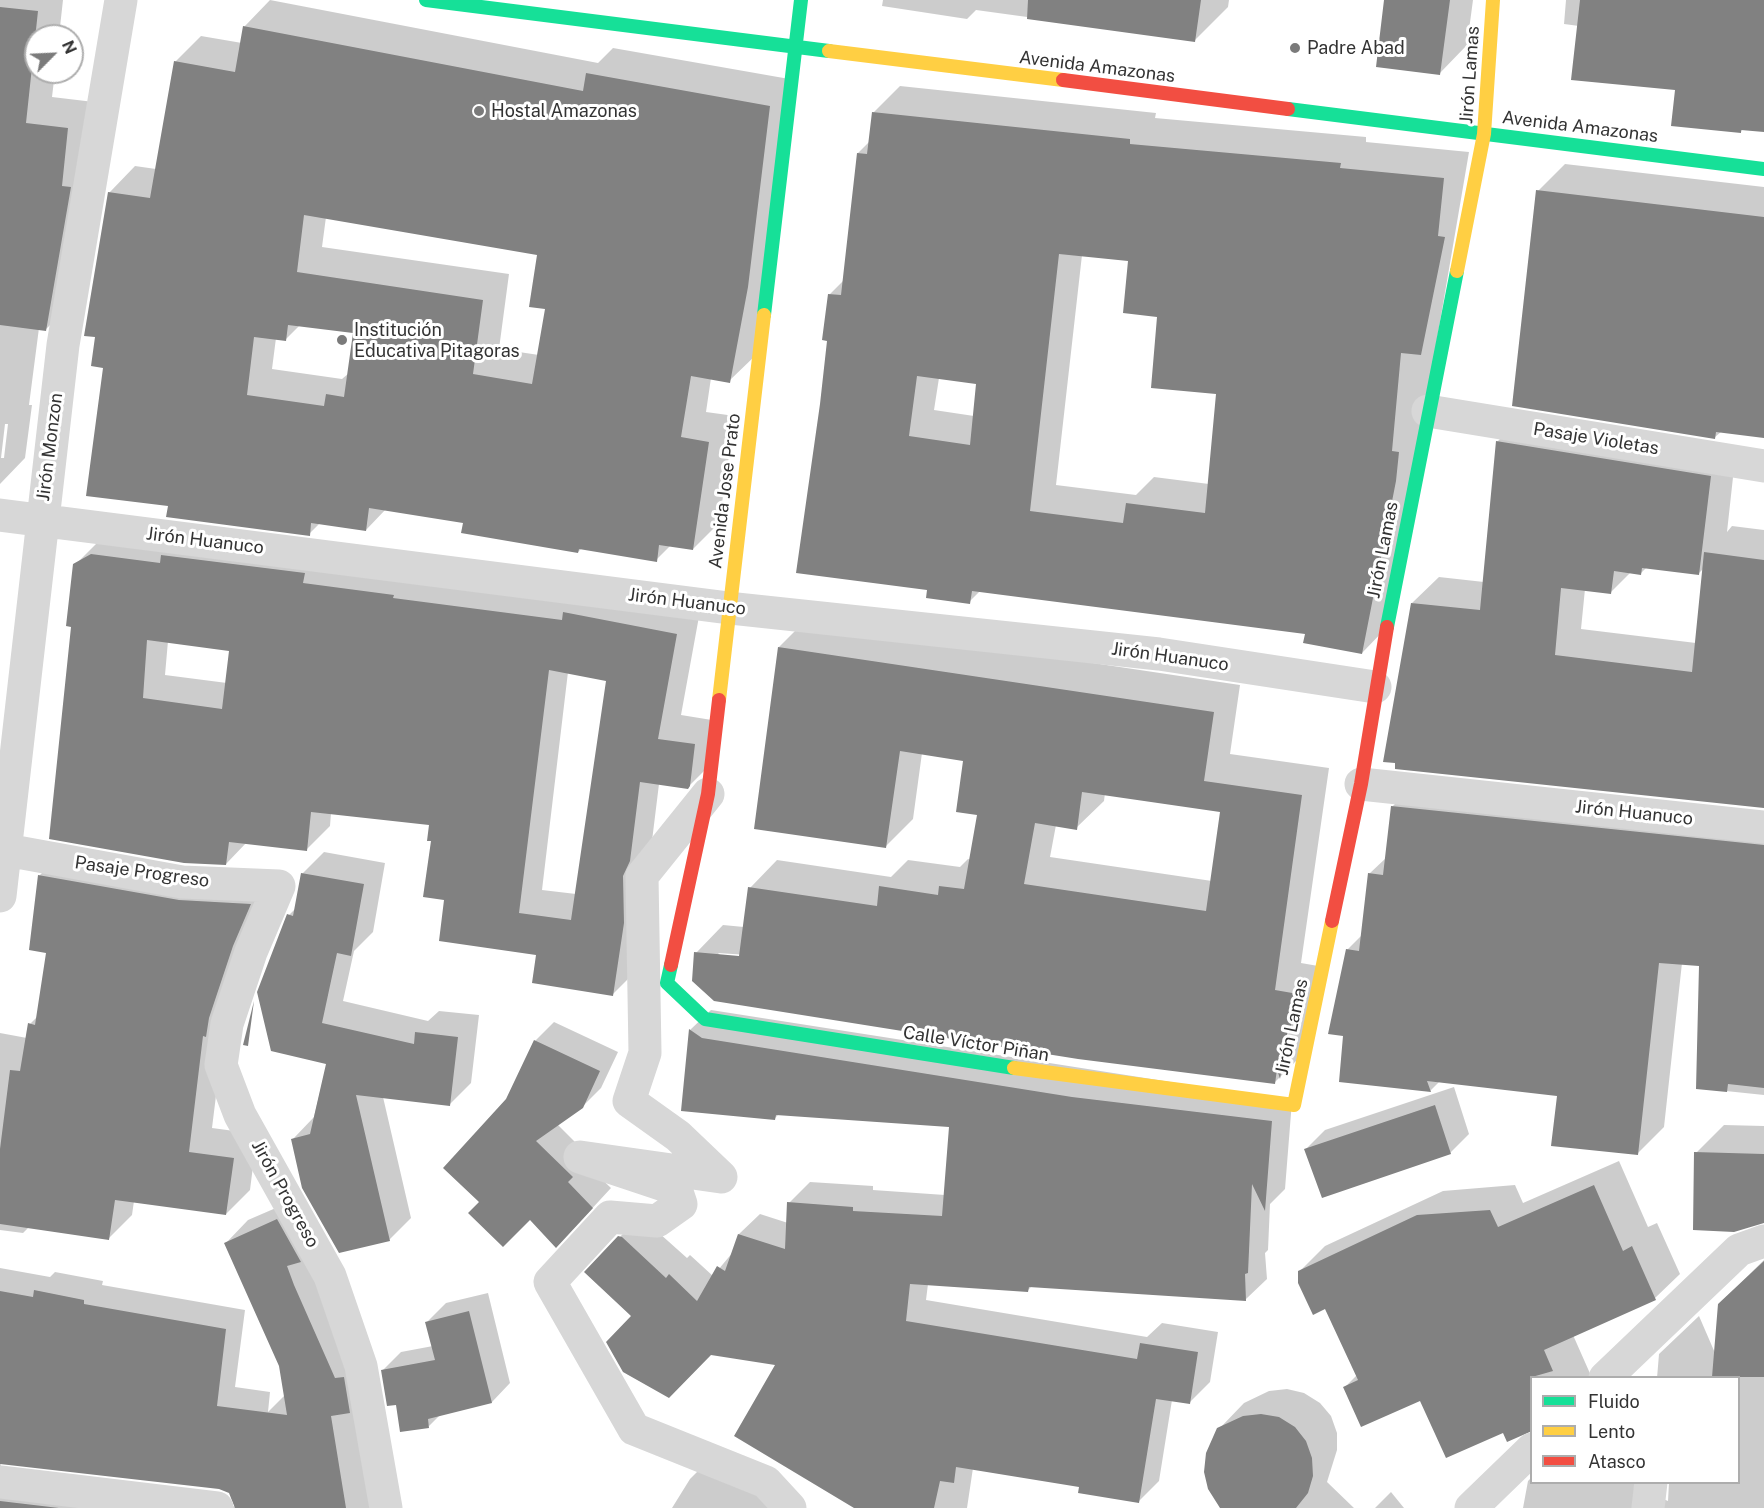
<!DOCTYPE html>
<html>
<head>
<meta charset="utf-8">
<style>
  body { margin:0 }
  #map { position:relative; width:1764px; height:1508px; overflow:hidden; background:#fff; font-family:"Public Sans",sans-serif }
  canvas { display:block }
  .legend { position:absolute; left:1530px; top:1376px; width:210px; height:108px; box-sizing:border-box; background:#fff; border:2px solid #adadad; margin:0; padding:8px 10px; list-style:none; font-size:18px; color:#333 }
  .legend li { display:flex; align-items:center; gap:12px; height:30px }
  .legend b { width:30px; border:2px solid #adadad }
  .north { position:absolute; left:24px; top:24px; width:60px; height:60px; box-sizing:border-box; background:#fff; border:2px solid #adadad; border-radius:50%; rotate:66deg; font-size:16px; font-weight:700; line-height:24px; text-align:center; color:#333 }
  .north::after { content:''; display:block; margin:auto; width:21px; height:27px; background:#7a7a7a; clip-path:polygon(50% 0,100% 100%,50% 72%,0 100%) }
</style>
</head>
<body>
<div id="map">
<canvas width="1764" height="1508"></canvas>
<ul class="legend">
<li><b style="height:8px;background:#16e098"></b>Fluido</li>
<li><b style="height:8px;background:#ffcf43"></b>Lento</li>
<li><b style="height:8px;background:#f24e42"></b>Atasco</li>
</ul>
<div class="north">N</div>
</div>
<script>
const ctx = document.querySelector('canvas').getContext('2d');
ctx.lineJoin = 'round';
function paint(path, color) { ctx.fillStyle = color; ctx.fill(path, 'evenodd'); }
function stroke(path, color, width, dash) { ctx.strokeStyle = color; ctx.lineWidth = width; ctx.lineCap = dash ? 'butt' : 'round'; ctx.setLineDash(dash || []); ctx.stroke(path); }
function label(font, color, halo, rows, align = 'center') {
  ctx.font = font + ' "Public Sans",sans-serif'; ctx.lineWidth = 6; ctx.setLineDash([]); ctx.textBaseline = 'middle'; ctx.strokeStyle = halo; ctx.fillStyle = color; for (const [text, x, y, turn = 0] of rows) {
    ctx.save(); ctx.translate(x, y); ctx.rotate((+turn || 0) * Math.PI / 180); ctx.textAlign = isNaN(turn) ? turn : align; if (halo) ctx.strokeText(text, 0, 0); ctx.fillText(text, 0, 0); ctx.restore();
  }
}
const shadow = new Path2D(`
  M0,0H63L59,36H36V72H55L52,97L94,102L73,303L46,329L39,328L29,405H32L25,458L0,484ZM5,424H8L4,458H1Z
  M270,0L598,63L613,48L795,80L756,355L729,381L711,378L706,412L735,416L719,523L693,549L671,545L656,560L582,548L578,552L465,522L386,509L366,530L320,523L309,534L170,505L105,366L109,193L135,166L156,169L175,62L201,36L242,43L244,27ZM326,217L539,254L546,308L539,355L499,349L509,274L322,247ZM300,325L354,332L349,373L342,379L272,369L276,338L285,340Z
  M883,0H1229L1228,7L1195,40L976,10L967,19L882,6Z
  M1386,0H1473L1467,45L1439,74Z
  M1566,0H1764V131L1743,129L1741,132L1579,26L1564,24Z
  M900,86L1156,113L1155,118L1366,137V142L1469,152L1388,626L1362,653L1307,633L981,590L969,602L928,589L829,340V295L844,280L858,153L870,141L873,113ZM1082,255L1130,259L1158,315L1217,392L1209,484L1154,477L1136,495L1056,485ZM939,378L978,382L974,416L934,410Z
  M1565,164L1764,187V437L1721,432L1715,437L1538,191Z
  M1524,415L1736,450L1727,532L1732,526L1764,530V807L1412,603L1439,577L1484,582L1497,442ZM1647,567L1698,574L1704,568L1696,643L1581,629L1585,589L1611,592L1631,572L1641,573Z
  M99,541L700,611L681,715L718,721L711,764L687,788L659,784L636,971L613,994L538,954L446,899L431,824L331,813L330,826L306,850L247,842L226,864L72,626L75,565ZM168,641L231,650L227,683L165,675ZM568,672L608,680L576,894L542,890Z
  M806,620L1240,685L1230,754L1329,768L1301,963L1324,967L1307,1050L1275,1082L696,953L723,925L744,927L750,888L777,860L891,877L908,860L960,867L968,859L971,860L979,813L965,760L922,753L913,819L885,847L779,647ZM1105,793L1222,811L1212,881L1050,857L1056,825L1076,828L1104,801ZM718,953L747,955L746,958L721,956ZM1287,1022L1290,1023L1285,1055H1282Z
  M1418,780L1764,817V1095L1697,1088L1700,964L1682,963L1664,1127L1637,1154L1558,1095L1440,1081L1430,1091L1345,1035L1347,950L1363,934L1369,874L1387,857L1392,807Z
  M63,852L273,881L226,1015L212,1128L257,1134L250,1190L226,1214L134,1201L132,1215L108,1239L29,1227L23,1233L0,1230V1033L27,1038L30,1024L38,1016L48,951L39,876Z
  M324,852L385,863L373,932L354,951L343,1001L428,1021L439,1011L479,1015L471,1083L449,1105L383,1097L411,1218L389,1240L293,1139L314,1117L327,1063L289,915L296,908L302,874Z
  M711,1010L1292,1101L1285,1189L1270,1204L1268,1250L1265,1253L1267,1279L1246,1299L1032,1286L1028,1290L928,1284L926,1300L1147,1337L1162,1323L1218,1332L1210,1382L1190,1402L1172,1400L1159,1481L1138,1502L1081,1486L973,1468L967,1508H857L777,1364L711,1353L669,1397L627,1374L633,1315L619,1238L640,1216L687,1258L690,1255L713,1276L733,1252L739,1234L760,1214L788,1223L789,1203L810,1182L873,1186V1190L945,1195L951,1125L779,1114L775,1118L690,1030Z
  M554,1022L618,1052L601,1088L582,1107L557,1124L590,1157L585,1163L611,1188L575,1227L530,1218L481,1202L508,1100L535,1041Z
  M1454,1087L1469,1134L1450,1153L1306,1149L1325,1130Z
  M1724,1125L1764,1126V1222L1696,1153Z
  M1619,1161L1648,1227L1657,1223L1680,1274L1655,1298L1573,1335L1592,1378H1532L1504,1431L1421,1399L1345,1387L1357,1375L1326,1307L1300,1271L1325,1246L1443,1191L1515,1185L1523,1203Z
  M299,1198L357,1357L379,1508H284L220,1488L0,1462L2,1469L18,1482L249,1508H0V1268L50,1277L55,1272L103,1281L102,1285L245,1310L235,1387L270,1392L268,1412L285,1395L280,1366L226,1243L248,1220Z
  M1764,1260V1508H1523L1528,1481L1532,1477V1482H1654L1661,1498L1668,1501L1669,1482H1738V1378H1657L1659,1354L1699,1316L1715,1353L1719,1304Z
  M488,1293L510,1383L492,1402L441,1414L429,1426L397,1403L382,1371L401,1352L433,1346L427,1322L446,1303Z
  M1287,1389L1304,1393L1320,1403L1331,1416L1337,1433V1450L1327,1482L1354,1508H1224L1219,1429L1244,1403L1269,1391Z
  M709,1460L799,1508H672L690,1479Z
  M1391,1492L1404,1508H1375Z`);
const building = new Path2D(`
  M1028,0H1201L1195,42L1027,19Z
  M1384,0H1450L1440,75L1376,67Z
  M1580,0H1764V132L1741,130V133L1671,126L1675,90L1571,80Z
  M0,7L38,11L26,123L68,128L62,186L71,187L46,331L0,325Z
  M243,26L583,91L586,73L770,106L748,287L730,383L691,376L681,437L709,442L693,550L659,545L657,562L579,549L578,553L461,533L463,523L369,508L366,531L311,523L310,536L166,517L168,506L86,496L103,368L91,366L95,337L84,336L108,192L150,198L174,61L235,72ZM304,215L537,255L529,307L545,309L532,384L473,374L483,300L297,272ZM288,325L353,333L344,397L326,394L324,406L247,395L254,337L286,341Z
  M872,112L1130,139V144L1341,163L1340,168L1444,178L1438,236L1445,237L1421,355L1401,353L1392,451L1399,452L1396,481L1362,654L1303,643L1305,634L972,591L970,604L926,598L927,590L796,573L820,404L827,341L822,340L828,294L841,295L857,153L867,154ZM1059,254L1128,261L1123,313L1157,317L1151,388L1216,394L1205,513L1126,503L1123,523L1030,511ZM917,376L976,384L970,445L909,436Z
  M1536,190L1764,217V438L1716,432L1715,439L1512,406Z
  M1496,441L1711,476L1699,575L1642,568L1641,575L1614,571L1611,594L1561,588L1555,655L1692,672L1704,552L1764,560V808L1395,769V763L1383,762L1411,603L1480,610Z
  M91,554L160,563L161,555L305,573L303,583L394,595L393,598L562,620L563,612L677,634L658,739L695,744L690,786L688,789L640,782L630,861L623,876L624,923L613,996L532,983L536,955L439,941L444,900L423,897L431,841H427L429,825L311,812L307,851L229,842L226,865L184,863L49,839L71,627L66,626L73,564ZM147,640L229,651L222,709L143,698ZM549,670L606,681L571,920L519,913Z
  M778,647L1214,712L1204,781L1302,795L1275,990L1298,994L1290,1030H1288L1280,1079L1277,1069L1275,1084L1078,1059L714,1001L692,981L694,952L739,956L748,887L877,906L879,886L938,895L939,886L964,889L977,815L956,812L963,761L900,751L886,848L754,829ZM1082,792L1220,812L1206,911L1024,884L1035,823L1077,830Z
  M1391,806L1764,845V1088L1728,1084L1727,1092L1696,1089L1699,966L1659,963L1638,1155L1551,1146L1557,1096L1427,1081L1431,1092L1339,1082L1343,1036L1328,1034L1346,949L1359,951L1368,873L1383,875Z
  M301,873L364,884L351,956L337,953L322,1023L414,1044L415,1032L458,1037L450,1106L356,1095L390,1241L339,1253L302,1188L291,1139L310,1134L326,1064L271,1051L257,992L287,914L293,916Z
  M38,875L179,900L251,904L233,946L209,1018L206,1037L203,1036L189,1152L234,1158L226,1215L115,1200L109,1240L0,1224V1149L10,1070L20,1071L28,1023L35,1025L46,953L29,950Z
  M254,1001L248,1046L243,1045Z
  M689,1029L702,1038L1072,1097L1272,1121L1265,1211L1252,1184L1248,1273L1245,1274L1246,1301L1029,1287L1028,1292L910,1284L906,1321L1137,1359L1140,1343L1198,1352L1190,1404L1156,1399L1139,1503L1078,1493L1079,1487L956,1467L954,1483L940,1481L934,1508H854L734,1436L775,1365L711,1355L669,1398L623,1372L606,1342L631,1316L584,1272L618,1236L622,1237L666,1278L669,1274L697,1301L717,1266L725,1271L738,1234L785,1249L787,1202L853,1207V1211L942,1216L949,1127L776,1115L775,1120L681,1111Z
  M534,1040L600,1071L583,1108L536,1141L573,1177L568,1182L593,1208L556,1248L530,1220L503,1247L468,1213L479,1202L443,1168L506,1099Z
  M1435,1105L1451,1154L1322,1198L1304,1149Z
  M1694,1152L1764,1154V1223L1734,1232L1693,1230Z
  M1594,1185L1623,1251L1632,1246L1656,1300L1544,1350L1553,1371L1532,1377V1431L1507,1442L1503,1433L1446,1458L1420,1401L1361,1427L1343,1387L1358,1380L1325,1309L1313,1315L1298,1283V1271L1417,1215L1490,1210L1498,1227Z
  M277,1219L301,1262L287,1266L294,1285L335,1378L344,1377L350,1413L331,1416L346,1508H235L229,1493L219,1489L0,1464V1291L33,1297L34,1290L84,1300V1304L226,1329L217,1406L287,1415L279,1366L224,1243Z
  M1764,1261V1377H1712L1718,1304Z
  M469,1311L492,1403L428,1419L429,1428L400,1432L396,1405L387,1406L381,1370L435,1360L425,1322Z
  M1261,1414L1279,1417L1295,1427L1306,1441L1312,1458L1313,1476L1308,1493L1296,1508H1220L1208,1489L1204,1472L1206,1453L1217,1428L1243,1416Z
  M0,1501L59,1508H0Z`);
const street = new Path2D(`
  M1428,411L1764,466
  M0,515L729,608L1159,654L1375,687
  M1361,784L1764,827
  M708,794L642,876L645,1053L629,1101L678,1136L721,1177L580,1157L676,1189L681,1204L657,1221L610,1217L550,1282L634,1429L766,1482L790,1508
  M6,850L182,882L279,886L251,952L227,1024L221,1065L240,1115L330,1276L361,1366L386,1508
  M0,896L63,345L121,0
  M1605,1378L1739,1250L1764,1241
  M0,1482L217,1508
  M1471,1508L1532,1449
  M1648,1508L1651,1482`);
const fast = new Path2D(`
  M426,0L829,51
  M1288,109L1764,169
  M764,315L801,0
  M1387,627L1457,271
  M671,965L667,983L705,1019L1014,1068`);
const slow = new Path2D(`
  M829,51L1063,80
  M1457,271L1484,134L1493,0
  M719,700L764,315
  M1014,1068L1294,1105L1332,921`);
const jam = new Path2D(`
  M1063,80L1288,109
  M1332,921L1361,784L1387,627
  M671,965L708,794L719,700`);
const markers = [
  [1295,48,6,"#7a7a7a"],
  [479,111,6,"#7a7a7a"],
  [342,340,6,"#7a7a7a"]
];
const poiNames = [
  ["Padre Abad",1307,48],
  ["Hostal Amazonas",491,111],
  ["Institución",354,330],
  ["Educativa Pitagoras",354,351]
];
const streetNames = [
  ["Avenida Amazonas",1097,67,7],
  ["Jirón Lamas",1470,75,-86],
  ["Avenida Amazonas",1580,127,7],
  ["Pasaje Violetas",1596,439,9],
  ["Jirón Monzon",50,447,-83],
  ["Avenida Jose Prato",725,491,-83],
  ["Jirón Huanuco",205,541,7],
  ["Jirón Lamas",1383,550,-79],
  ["Jirón Huanuco",687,602,7],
  ["Jirón Huanuco",1170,657,8],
  ["Jirón Huanuco",1634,813,6],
  ["Pasaje Progreso",142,872,8],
  ["Jirón Lamas",1292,1027,-78],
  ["Calle Víctor Piñan",976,1044,9],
  ["Jirón Progreso",285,1194,61]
];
paint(shadow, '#0003');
paint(building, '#818181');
stroke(street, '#d7d7d7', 33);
stroke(fast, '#16e098', 14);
stroke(slow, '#ffcf43', 14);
stroke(jam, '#f24e42', 14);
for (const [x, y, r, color] of markers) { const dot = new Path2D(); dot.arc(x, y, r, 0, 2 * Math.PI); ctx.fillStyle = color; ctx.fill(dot); stroke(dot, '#fff', 2); }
label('18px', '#333', '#fff', poiNames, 'left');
label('18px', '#333', '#fff', streetNames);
</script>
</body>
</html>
